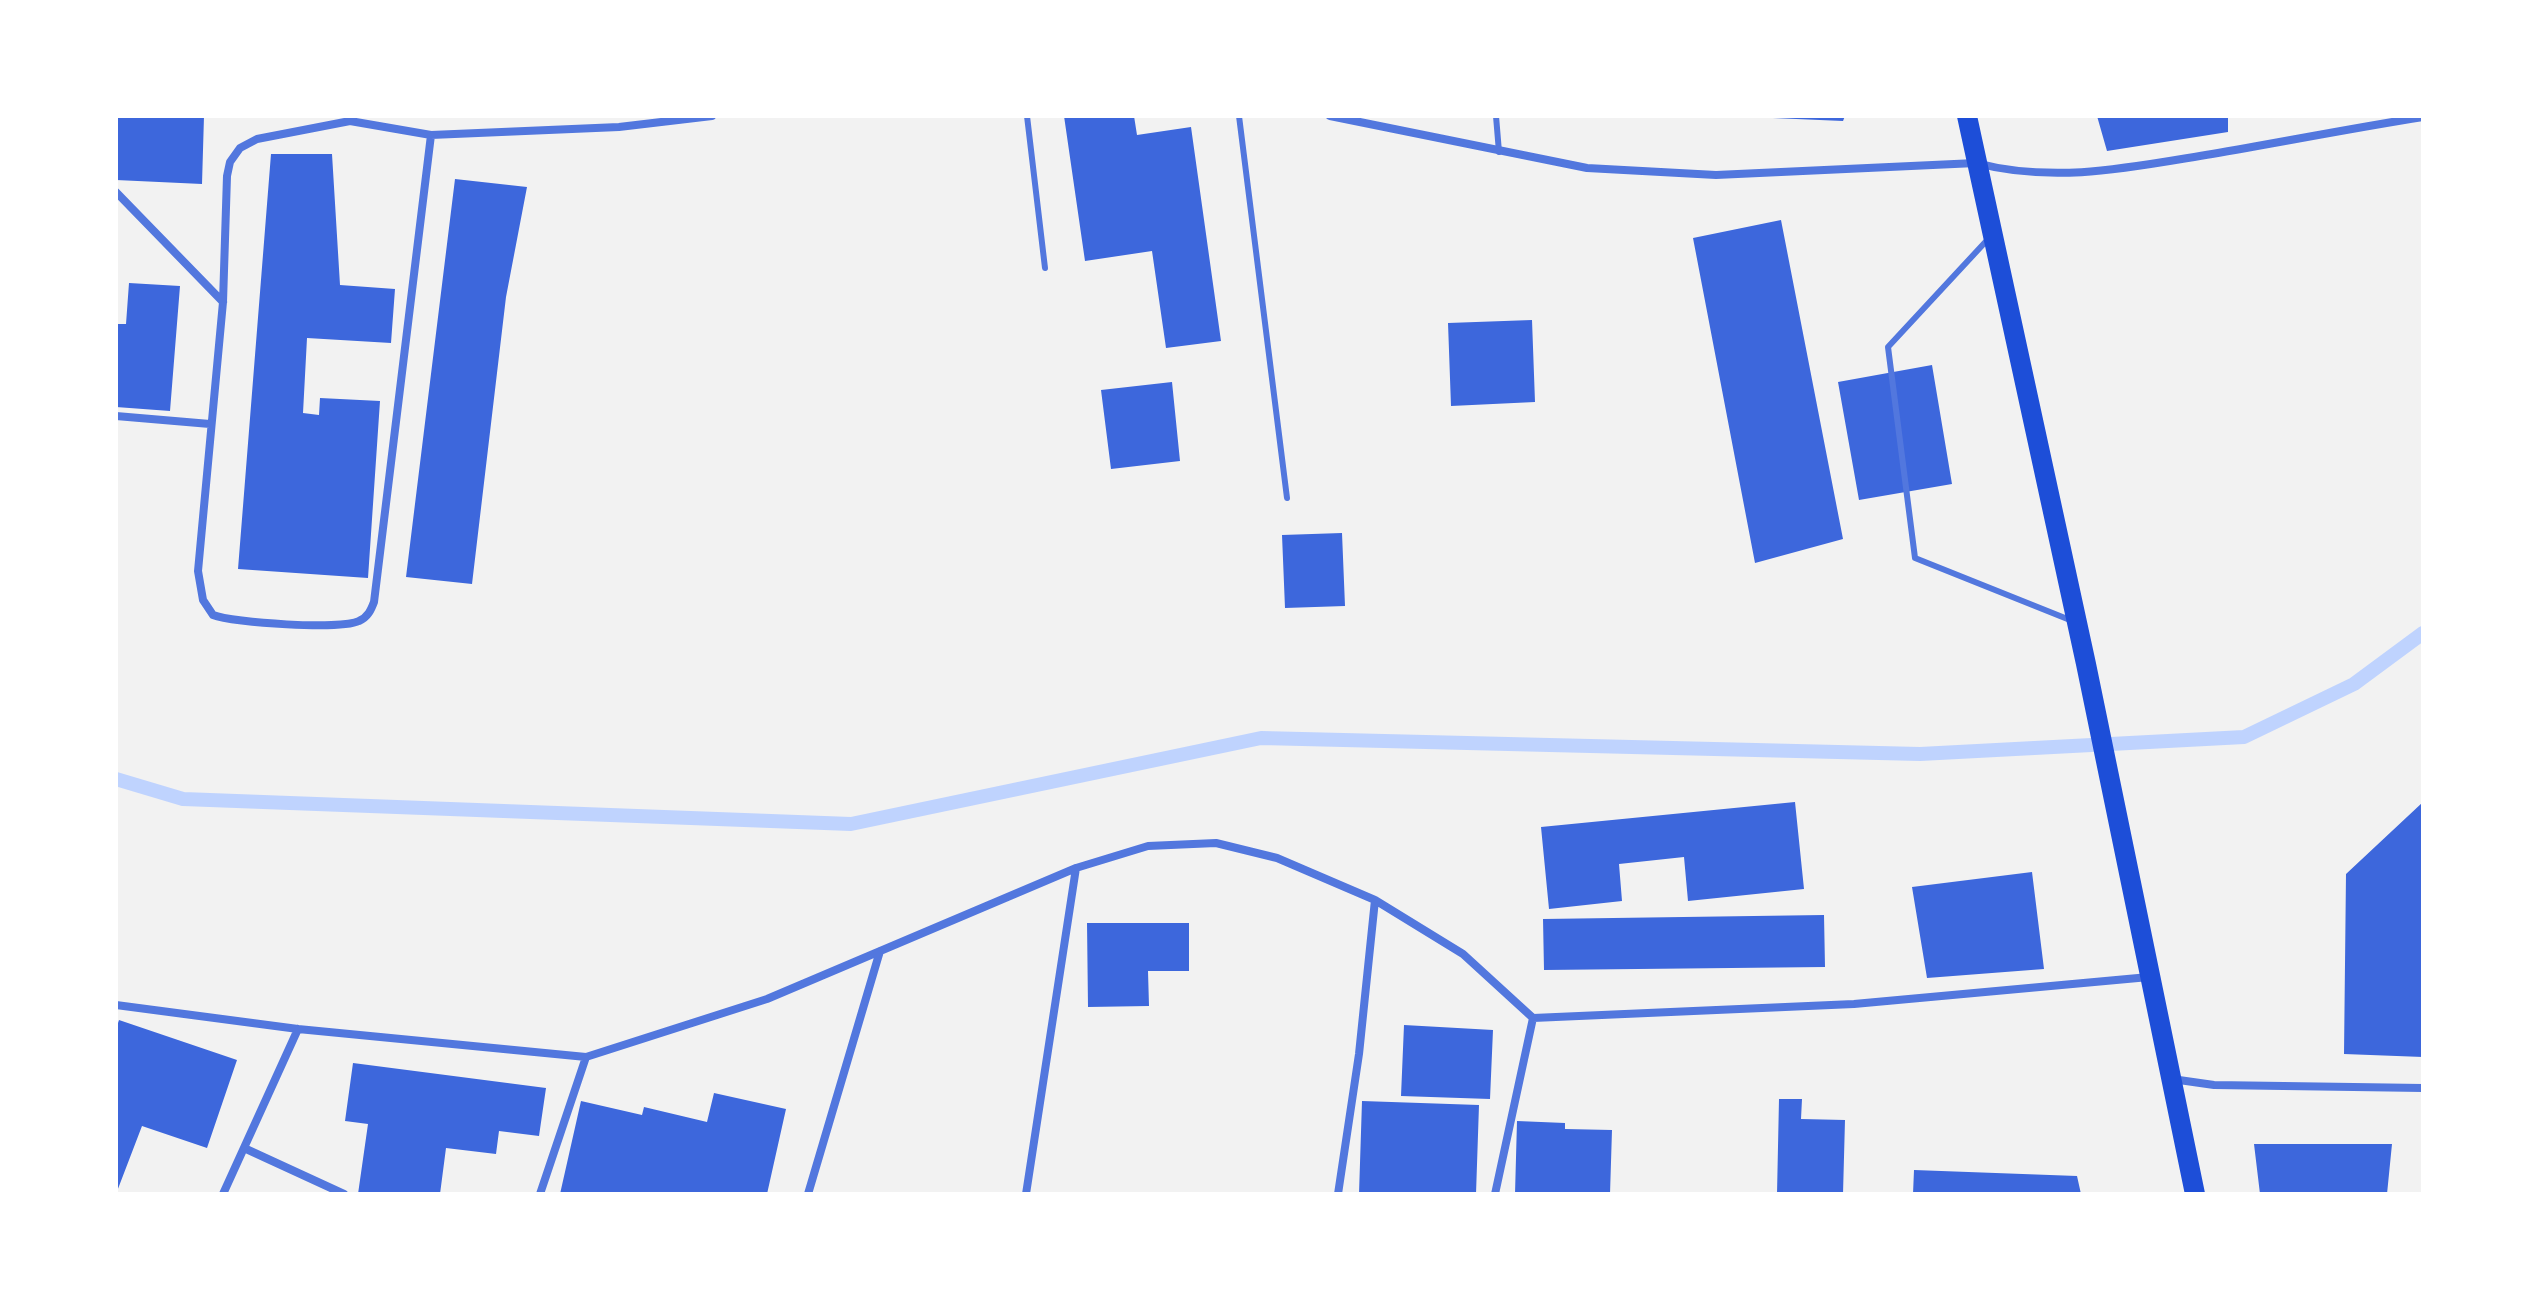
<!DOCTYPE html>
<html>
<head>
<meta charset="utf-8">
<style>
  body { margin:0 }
  #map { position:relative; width:2539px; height:1310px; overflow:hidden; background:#f2f2f2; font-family:"Archivo Narrow",sans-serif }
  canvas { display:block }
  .frame { position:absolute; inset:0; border:118px solid #fff; pointer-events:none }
</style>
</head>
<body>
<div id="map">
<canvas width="2539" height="1310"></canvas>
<div class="frame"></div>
</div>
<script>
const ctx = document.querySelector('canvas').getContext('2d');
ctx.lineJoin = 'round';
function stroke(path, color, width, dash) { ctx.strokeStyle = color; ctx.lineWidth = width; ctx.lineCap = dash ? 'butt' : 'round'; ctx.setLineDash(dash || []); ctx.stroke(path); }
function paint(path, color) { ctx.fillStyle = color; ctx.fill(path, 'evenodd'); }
const stream = new Path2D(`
  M116,779L183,799L851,824L1261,738L1920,754L2244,737L2354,684L2423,633`);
const building = new Path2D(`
  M116,116H204L202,184L116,180Z
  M1064,116H1134L1137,135L1191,127L1221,341L1166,348L1152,251L1085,261Z
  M1726,116H1845L1843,121Z
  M2097,116H2228V132L2107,151Z
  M271,154H332L340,285L395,289L391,343L307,338L303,413L319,415L320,398L380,401L368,578L238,569Z
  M455,179L527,187L506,297L472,584L406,577Z
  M1781,220L1843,539L1755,563L1693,238Z
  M129,283L180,286L170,411L116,407V324H126Z
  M1532,320L1535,402L1451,406L1448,323Z
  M1932,365L1952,484L1859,500L1838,382Z
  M1172,382L1180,461L1111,469L1101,390Z
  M1342,533L1345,606L1285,608L1282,535Z
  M1795,802L1804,889L1688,901L1684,857L1619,864L1622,901L1549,909L1541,827Z
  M2423,802V1057L2344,1054L2346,874Z
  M2032,872L2044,969L1927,978L1912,887Z
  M1824,915L1825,967L1544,970L1543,919Z
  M1087,923H1189V971H1148L1149,1006L1088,1007Z
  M119,1020L237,1060L207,1148L142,1126L116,1194V1029Z
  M1404,1025L1493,1030L1490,1099L1401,1096Z
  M353,1063L546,1088L539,1136L499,1131L496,1154L446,1148L440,1194H358L368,1124L345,1121Z
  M714,1093L786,1109L767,1194H560L581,1101L642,1115L644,1107L707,1122Z
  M1779,1099H1802L1801,1119L1845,1120L1843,1194H1777Z
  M1362,1101L1479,1105L1476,1194H1359Z
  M1517,1121L1565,1123V1129L1612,1130L1610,1194H1515Z
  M2254,1144H2392L2387,1194H2260Z
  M1914,1170L2077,1176L2081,1194H1913Z`);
const service = new Path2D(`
  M1027,116L1045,268
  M1239,116L1287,498
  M1496,116L1499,152
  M1990,237L1888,347L1915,558L2070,620`);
const minor = new Path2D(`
  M1330,116L1587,168L1716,175L1976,163C2056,184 2132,167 2212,154C2282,142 2353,128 2423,117
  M431,135L374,602C371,610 368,617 359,621C341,630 233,623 213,615L203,600L198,571L223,302L227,176L230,162L240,148L257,139L350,121L431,135L619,127L712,116
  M116,192L223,302
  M116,416L210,424
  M116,1005L298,1029L586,1057L767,999L1076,868L1148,846L1216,843L1277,858L1375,900L1463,954L1533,1018L1854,1004L2149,977
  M2172,1079L2214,1085L2423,1088
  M244,1148L344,1194
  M223,1194L298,1029
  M540,1194L586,1057
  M808,1194L880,951
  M1026,1194L1076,868
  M1338,1194L1359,1054L1375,900
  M1495,1194L1533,1018`);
const primary = new Path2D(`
  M1967,116L2086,664L2195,1194`);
stroke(stream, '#bfd3fe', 14);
paint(building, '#3d67dc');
stroke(service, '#5277de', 6);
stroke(minor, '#5277de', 8);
stroke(primary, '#1d4ed8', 20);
</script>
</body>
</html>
